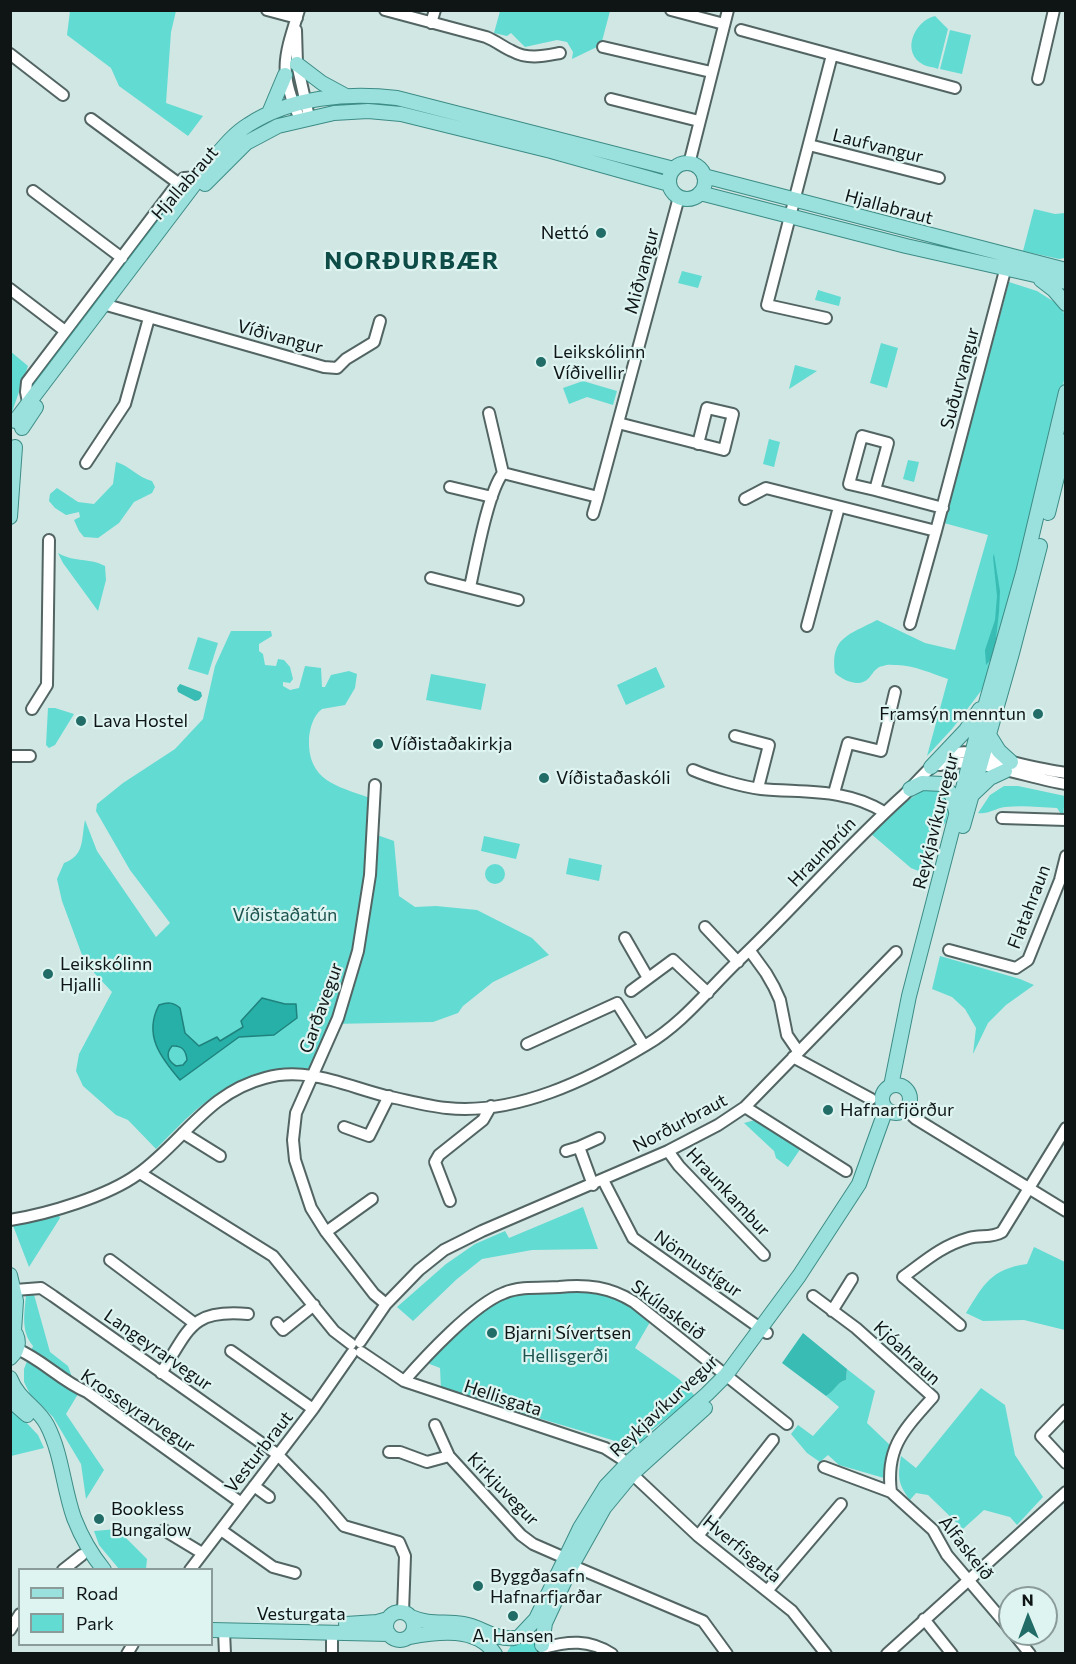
<!DOCTYPE html>
<html>
<head>
<meta charset="utf-8">
<style>
  body { margin:0 }
  #map { position:relative; width:1076px; height:1664px; overflow:hidden; background:#d1e7e4; font-family:Commissioner,sans-serif }
  canvas { display:block }
  .frame { position:absolute; inset:0; border:12px solid #0e1514; pointer-events:none }
  .legend { position:absolute; left:18px; top:1568px; width:195px; height:78px; box-sizing:border-box; background:#def4f1; border:2px solid #8b9b99; margin:0; padding:8px 10px; list-style:none; font-size:18px; color:#0e1514 }
  .legend li { display:flex; align-items:center; gap:12px; height:30px }
  .legend b { width:30px; border:2px solid #8b9b99 }
  .north { position:absolute; left:998px; top:1586px; width:60px; height:60px; box-sizing:border-box; background:#def4f1; border:2px solid #8b9b99; border-radius:50%; rotate:359deg; font-size:16px; font-weight:700; line-height:24px; text-align:center; color:#0e1514 }
  .north::after { content:''; display:block; margin:auto; width:21px; height:27px; background:#216c67; clip-path:polygon(50% 0,100% 100%,50% 72%,0 100%) }
</style>
</head>
<body>
<div id="map">
<canvas width="1076" height="1664"></canvas>
<div class="frame"></div>
<ul class="legend">
<li><b style="height:8px;background:#9ae0dc"></b>Road</li>
<li><b style="height:16px;background:#62dbd3"></b>Park</li>
</ul>
<div class="north">N</div>
</div>
<script>
const ctx = document.querySelector('canvas').getContext('2d');
ctx.lineJoin = 'round';
function paint(path, color) { ctx.fillStyle = color; ctx.fill(path, 'evenodd'); }
function stroke(path, color, width, dash) { ctx.strokeStyle = color; ctx.lineWidth = width; ctx.lineCap = dash ? 'butt' : 'round'; ctx.setLineDash(dash || []); ctx.stroke(path); }
function label(font, color, halo, rows, align = 'center') {
  ctx.font = font + ' Commissioner,sans-serif'; ctx.lineWidth = 4.5; ctx.setLineDash([]); ctx.textBaseline = 'middle'; ctx.strokeStyle = halo; ctx.fillStyle = color; for (const [text, x, y, turn = 0] of rows) {
    ctx.save(); ctx.translate(x, y); ctx.rotate((+turn || 0) * Math.PI / 180); ctx.textAlign = isNaN(turn) ? turn : align; if (halo) ctx.strokeText(text, 0, 0); ctx.fillText(text, 0, 0); ctx.restore();
  }
}
const green = new Path2D(`
  M70,11H176L171,32L166,103L203,116L188,136L119,86L111,68L67,35Z
  M500,11H610L601,45L572,59L573,52L567,42L557,40L525,47L511,33L507,36L494,33Z
  M935,16L948,29L938,69C934,67 928,67 924,65C900,53 914,21 935,16Z
  M950,30L971,35L962,74L940,69Z
  M1034,209L1055,214L1065,213V258L1059,259L1023,251Z
  M682,271L702,276L698,288L678,283Z
  M1009,282L1037,291L1059,305L1064,313L1065,376L1032,524L995,661L981,691L952,729L927,756L948,679C933,674 913,665 897,665C893,665 887,664 883,666C876,667 873,673 869,678C860,688 844,681 835,673C830,637 849,635 877,620L925,643L955,650L988,535L944,523Z
  M818,290L841,297L839,306L815,300Z
  M881,343L898,348L887,388L870,383Z
  M10,351L28,366L11,415H10Z
  M795,365L817,371L789,389Z
  M583,381L617,391L613,405L587,397L569,404L563,388Z
  M769,439L780,442L774,467L763,464Z
  M908,460L919,462L914,482L903,479Z
  M116,462C130,466 137,477 152,481L155,487L152,493L134,502L119,523L98,538L84,537L79,531L74,520L80,517L79,512L66,515L55,508L49,501L50,494L57,488L78,502L94,504L113,484Z
  M58,553C72,562 91,558 105,566L106,580L98,611L63,563Z
  M231,631H271L272,636L259,644V651L263,654L265,665L276,666L278,659L284,660L290,667L293,679L290,683L283,682V686L290,690L299,688L305,666L321,668L322,687H325L331,675L349,671L357,674L355,688L345,705L322,709C313,716 310,728 309,738C307,781 337,786 370,798L366,831L394,841L399,896L415,907L436,906L477,910L532,938L549,955L493,982L463,1006L458,1013L433,1022L331,1024L313,1070C272,1066 228,1083 196,1110C182,1122 169,1136 156,1149L128,1120L116,1115L83,1086L76,1071L79,1054L112,992L85,963L62,901L57,879L64,863C85,855 81,840 85,820L97,851L156,937L170,923L130,870L96,811L97,804L123,783L175,749L203,719L215,666Z
  M198,637L218,643L208,675L188,669Z
  M656,667L665,687L626,705L617,685Z
  M431,674L486,684L481,710L426,700Z
  M48,708H55L74,714L55,745L49,748L46,745Z
  M1004,786H1018L1065,796L1063,817L1057,808C1040,807 1022,805 1005,807C996,808 987,815 978,813L990,795Z
  M928,787L939,788L950,802L946,822L938,832L934,843L931,876L911,868L870,833L901,805Z
  M484,836L520,844L516,859L481,851Z
  M569,858L602,865L599,881L566,874Z
  M485 874a10 10 0 1 1 20 0a10 10 0 1 1-20 0Z
  M940,956L1020,979L1034,985L1006,1005L988,1023L973,1054L976,1028L965,1009L952,997L932,989Z
  M755,1120L801,1148L788,1167L776,1158L774,1151L744,1123Z
  M583,1207L598,1249L532,1250L482,1259L457,1279L413,1321L397,1307L446,1264L475,1244L505,1231L509,1238Z
  M58,1212L60,1218L29,1267L12,1223Z
  M1034,1247L1065,1262V1330L1024,1320L983,1321L966,1313C984,1284 991,1269 1027,1264Z
  M552,1289L610,1292L640,1311L650,1322L635,1348L679,1379L695,1396L652,1430L634,1449L612,1440L441,1389L440,1368L427,1363L459,1332L470,1318L506,1294Z
  M33,1291L50,1352L68,1366L78,1394L66,1414L104,1470L86,1499L81,1464L53,1417L30,1394L24,1382V1369L33,1346C20,1330 25,1313 26,1293Z
  M847,1369L875,1391L867,1423L892,1447L887,1473L884,1478L839,1465L828,1455L820,1462L807,1453L791,1434L798,1425L813,1436L839,1407L826,1396C835,1390 836,1383 846,1380Z
  M981,1388L1005,1405L1015,1455L1043,1497L1017,1525L1010,1517L984,1510L963,1529L928,1495L916,1493L910,1500C897,1483 898,1476 901,1456L916,1468Z
  M10,1405L38,1435L44,1448L11,1456Z
  M117,1529L147,1559L146,1569H119L99,1545L94,1531Z
  M524,1639L535,1641L541,1653L506,1654L512,1644Z`);
const forest = new Path2D(`
  M994,554L1000,591L999,612L994,656L986,665L985,650L995,620L997,596L993,557Z
  M180,684L201,692L202,696L199,700L195,701L178,692L177,688Z
  M803,1333L847,1369L846,1380C836,1383 835,1391 826,1396L782,1363Z`);
const water = new Path2D(`
  M262,998L285,1004H296L297,1018L274,1035L239,1037L180,1080C161,1058 143,1035 159,1005C168,1002 173,1002 180,1008L185,1033L199,1046L217,1037L220,1041L243,1027L241,1021ZM172,1046C182,1045 186,1050 187,1060L183,1065L176,1066C168,1061 165,1054 172,1046Z`);
const minor = new Path2D(`
  M267,10L297,18
  M299,10C284,58 278,71 300,119
  M385,10L486,37C496,41 503,47 512,51C528,60 544,56 560,53
  M671,10L724,24
  M431,23L435,10
  M296,30L297,64L309,117
  M741,30L955,88
  M603,47L711,72
  M10,54L63,95
  M1038,79L1054,10
  M611,99L699,121
  M91,119L178,183
  M809,145L939,178
  M689,164L728,10
  M33,191L122,258
  M10,289L65,331
  M103,304L324,367L337,368L346,359L374,342L380,321
  M826,318L767,305L832,55
  M28,402L26,392L27,382L178,183L184,178L201,177
  M489,413L503,473
  M618,423L724,450L733,414L707,408L698,444
  M86,463L125,404L149,318
  M450,487L492,497
  M875,490L849,484L862,436L888,443L875,490L943,508
  M745,499L766,488L936,531L1007,263
  M593,514L598,497
  M431,578L518,600
  M470,587C476,560 488,492 503,473L598,497L679,197
  M910,624L936,531
  M807,626L839,507
  M32,709L47,685L49,540
  M735,736L769,745L758,788
  M10,756H30
  M940,765C971,755 1031,779 1066,784
  M693,770C709,777 743,787 761,789C804,793 846,788 884,812
  M375,785L370,875L358,951L338,1018L296,1113L293,1140L295,1160L311,1208L326,1232L374,1294L386,1304
  M834,793L848,743L881,751L895,692
  M1002,818L1066,820
  M705,927L738,962
  M625,938L648,978
  M949,950L1016,968L1028,960L1060,880L1066,856
  M750,951L766,973L774,987L780,1000L787,1035L798,1051
  M631,991L673,960L708,993
  M527,1044L617,1003L644,1046
  M793,1057L871,1099
  M745,1107L846,1171
  M905,1109L916,1119L1066,1211
  M344,1127L369,1136L389,1096
  M183,1133L220,1156
  M566,1151L579,1147
  M668,1151L679,1166L764,1255
  M140,1173L273,1256L334,1331L351,1344
  M603,1180L633,1238L767,1333
  M593,1185L579,1147L599,1138
  M450,1201L435,1162L439,1155L483,1120L491,1106
  M10,1220C48,1214 108,1196 138,1174C184,1141 207,1093 265,1078C307,1066 346,1086 386,1096C406,1100 427,1106 447,1108C516,1115 588,1080 646,1045C682,1024 707,991 737,962C794,908 845,848 904,795C919,781 934,758 956,753C970,750 985,756 999,759C1021,764 1043,770 1066,773
  M326,1232L372,1199
  M110,1260L194,1323
  M15,1290L41,1288L53,1296L277,1454L320,1498L344,1526L399,1542L405,1556L403,1612
  M813,1296L856,1328L933,1397C906,1428 885,1446 891,1492
  M832,1311L852,1279
  M277,1323L283,1330L314,1305
  M960,1325L903,1277C925,1261 941,1246 969,1238C980,1235 992,1238 1002,1232L1066,1128
  M360,1342L386,1304L419,1270L444,1250L482,1231L668,1151L718,1125L745,1107L896,952
  M17,1349C43,1360 61,1381 87,1392L240,1502
  M231,1351L313,1409
  M361,1352L404,1381L605,1448L622,1459L632,1474L698,1536L792,1611L826,1654
  M161,1373C190,1329 190,1309 248,1314
  M404,1381C425,1357 474,1304 504,1293C520,1286 542,1288 559,1287C587,1284 610,1287 634,1302L787,1424
  M1066,1410L1041,1436L1066,1463
  M435,1425L449,1456L521,1535L533,1544L565,1558
  M389,1452H400L427,1462L449,1456
  M824,1467L891,1492L933,1530L947,1555L1010,1629
  M254,1486L269,1497
  M164,1530L202,1553
  M221,1530L273,1567L295,1573
  M698,1536L773,1440
  M566,1563L703,1621L727,1654
  M63,1570L82,1555
  M190,1570L313,1409L352,1353
  M767,1591L841,1504
  M924,1619L952,1654
  M10,1630L20,1614
  M224,1631L225,1654
  M332,1632V1654
  M1014,1634L1030,1654
  M543,1648C568,1641 589,1639 612,1654
  M127,1654L133,1644
  M887,1654L1066,1492`);
const major = new Path2D(`
  M297,64L322,83L346,96
  M269,113L285,75
  M669 181a18 18 0 1 1 36 0a18 18 0 1 1-36 0Z
  M704,176L1066,270
  M205,184L246,143L278,126L334,113L368,111L401,114L551,151L669,184
  M700,193L906,246L1066,282
  M1041,280L1054,290L1066,304
  M15,421L215,157C225,145 235,133 248,125C291,97 348,92 397,98L674,169
  M22,428L36,407
  M1048,513L1066,441
  M10,517L15,447
  M989,735L999,751L1011,762
  M931,767L966,730L980,709
  M910,789L922,783L942,784L952,795L956,812
  M972,795L990,778L1005,771
  M963,826L1012,653L1040,546
  M882 1099a14 14 0 1 1 28 0a14 14 0 1 1-28 0Z
  M891,1086L909,996L975,742L1023,573L1066,392
  M10,1275L16,1301L14,1331
  M10,1327C21,1337 20,1349 10,1358
  M10,1378C19,1401 37,1406 47,1425C62,1454 63,1487 74,1518C81,1536 91,1554 104,1570
  M10,1400L27,1415
  M386 1626a14 14 0 1 1 28 0a14 14 0 1 1-28 0Z
  M411,1617C429,1625 445,1621 463,1624C482,1627 494,1640 514,1638
  M346,1624L377,1622L388,1619
  M212,1630L389,1634
  M520,1636L536,1619L580,1528L606,1486L627,1464L707,1394L726,1375L799,1276L859,1184L886,1109
  M409,1637C437,1632 477,1626 495,1654
  M542,1645L545,1623L572,1565L604,1508L632,1474L705,1408`);
const markers = [
  [601,233,6,"#216c67"],
  [541,362,6,"#216c67"],
  [1038,714,6,"#216c67"],
  [81,721,6,"#216c67"],
  [378,744,6,"#216c67"],
  [544,778,6,"#216c67"],
  [48,974,6,"#216c67"],
  [828,1110,6,"#216c67"],
  [492,1333,6,"#216c67"],
  [99,1519,6,"#216c67"],
  [478,1586,6,"#216c67"],
  [513,1616,6,"#216c67"]
];
const streetNames = [
  ["Laufvangur",878,146,14],
  ["Hjallabraut",185,183,-49],
  ["Hjallabraut",889,207,15],
  ["Miðvangur",642,271,-75],
  ["Víðivangur",280,337,15],
  ["Suðurvangur",960,378,-75],
  ["Reykjavíkurvegur",936,821,-76],
  ["Hraunbrún",822,852,-46],
  ["Flatahraun",1029,907,-69],
  ["Garðavegur",321,1008,-70],
  ["Norðurbraut",680,1123,-28],
  ["Hraunkambur",728,1192,47],
  ["Nönnustígur",698,1264,35],
  ["Skúlaskeið",668,1310,37],
  ["Langeyrarvegur",158,1350,35],
  ["Kjóahraun",907,1353,43],
  ["Hellisgata",503,1398,18],
  ["Reykjavíkurvegur",664,1406,-43],
  ["Krosseyrarvegur",138,1411,34],
  ["Vesturbraut",259,1452,-52],
  ["Kirkjuvegur",503,1489,46],
  ["Álfaskeið",966,1548,52],
  ["Hverfisgata",742,1549,39],
  ["Vesturgata",301,1614]
];
const poiNames = [
  ["Nettó",589,233,"right"],
  ["Leikskólinn",553,352],
  ["Víðivellir",553,373],
  ["Framsýn menntun",1026,714,"right"],
  ["Lava Hostel",93,721],
  ["Víðistaðakirkja",390,744],
  ["Víðistaðaskóli",556,778],
  ["Leikskólinn",60,964],
  ["Hjalli",60,985],
  ["Hafnarfjörður",840,1110],
  ["Bjarni Sívertsen",504,1333],
  ["Bookless",111,1509],
  ["Bungalow",111,1530],
  ["Byggðasafn",490,1576],
  ["Hafnarfjarðar",490,1597],
  ["A. Hansen",513,1636,"center"]
];
const parkNames = [
  ["Víðistaðatún",285,915],
  ["Hellisgerði",565,1356]
];
const districtNames = [
  ["NORÐURBÆR",412,261]
];
paint(green, '#62dbd3');
paint(forest, '#38bcb4');
paint(water, '#26b0a8');
stroke(water, '#1f827c', 1.5);
stroke(minor, '#526563', 14);
stroke(major, '#3d8c86', 16);
stroke(minor, '#fff', 10);
stroke(major, '#9ae0dc', 14);
for (const [x, y, r, color] of markers) { const dot = new Path2D(); dot.arc(x, y, r, 0, 2 * Math.PI); ctx.fillStyle = color; ctx.fill(dot); stroke(dot, '#def4f1', 2); }
label('18px', '#0e1514', '#def4f1', streetNames);
label('18px', '#0e1514', '#def4f1', poiNames, 'left');
label('18px', '#1d534f', '#def4f1', parkNames);
ctx.letterSpacing = '1.5px';
label('bold 24px', '#0e4c48', '#def4f1', districtNames);
ctx.letterSpacing = '0px';
</script>
</body>
</html>
